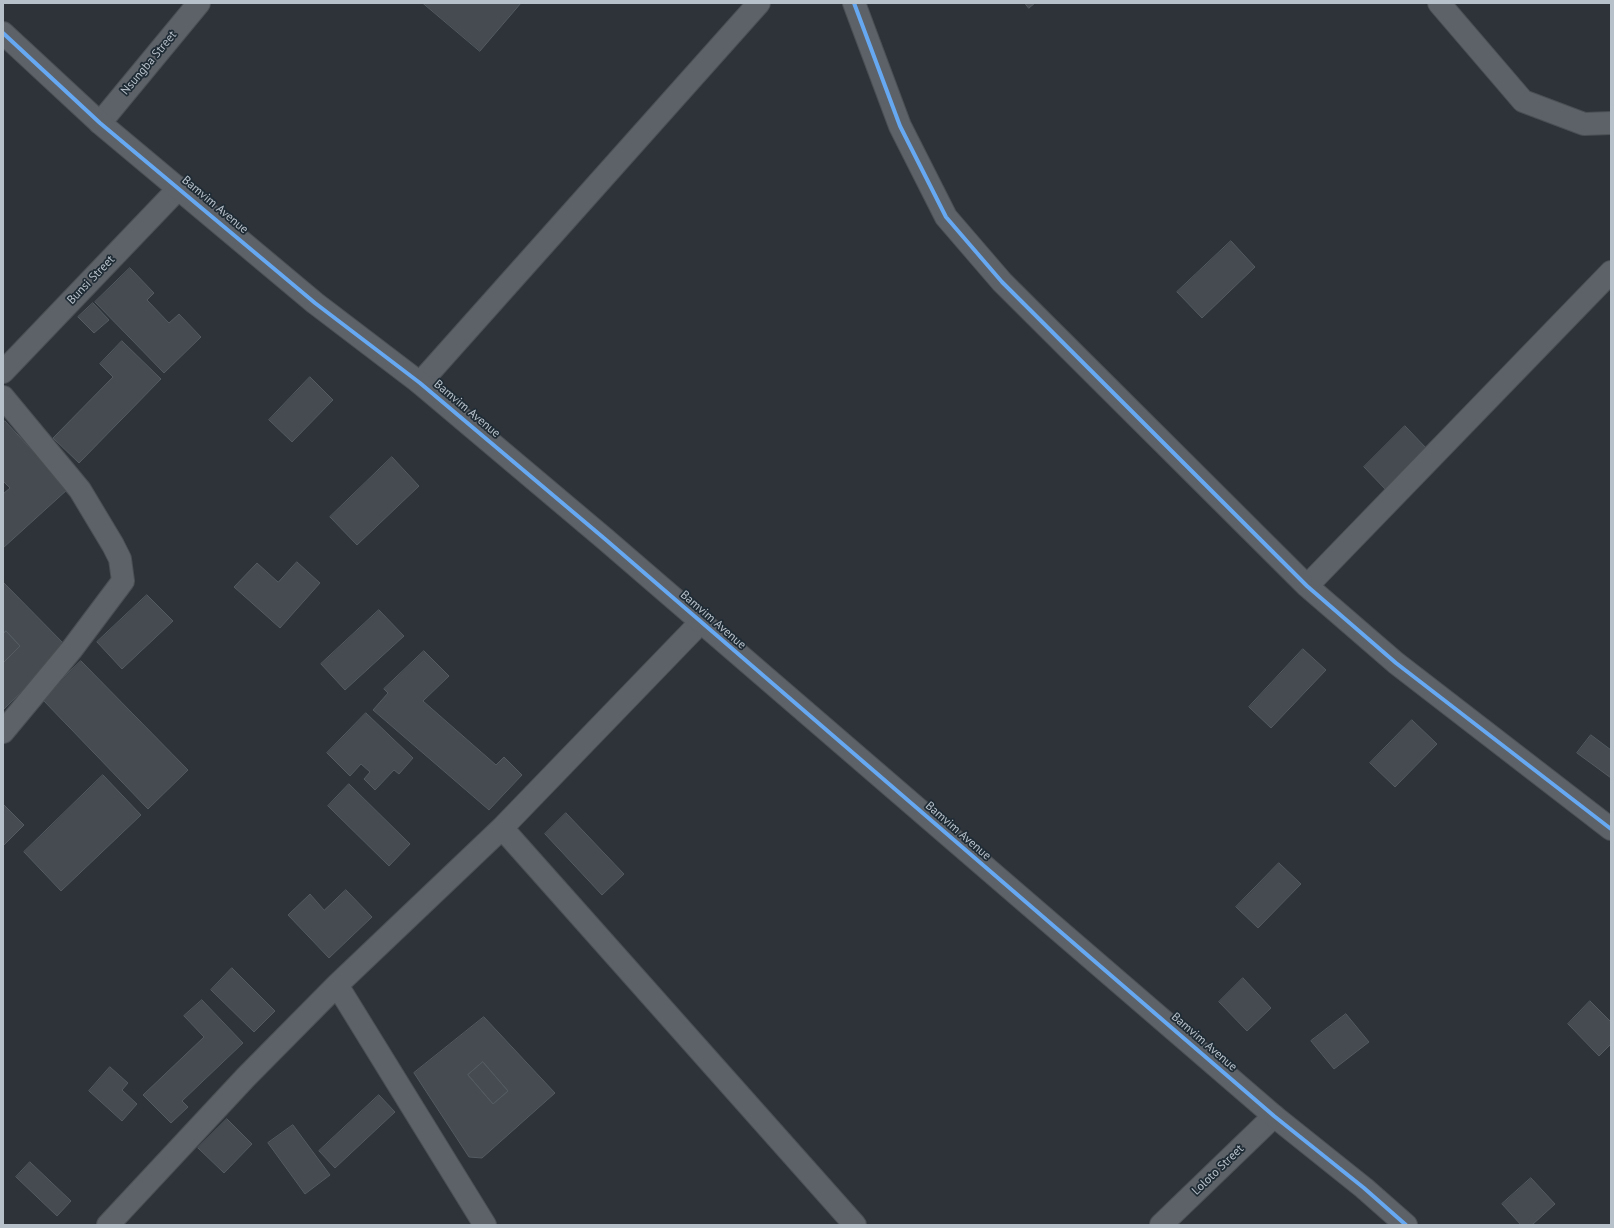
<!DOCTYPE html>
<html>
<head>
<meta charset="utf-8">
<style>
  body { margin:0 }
  #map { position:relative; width:1614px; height:1228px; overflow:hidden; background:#2d3339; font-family:"PT Sans",sans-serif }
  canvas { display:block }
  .frame { position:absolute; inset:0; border:4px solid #b7c1ca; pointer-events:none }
</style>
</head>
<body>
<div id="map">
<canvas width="1614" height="1228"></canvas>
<div class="frame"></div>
</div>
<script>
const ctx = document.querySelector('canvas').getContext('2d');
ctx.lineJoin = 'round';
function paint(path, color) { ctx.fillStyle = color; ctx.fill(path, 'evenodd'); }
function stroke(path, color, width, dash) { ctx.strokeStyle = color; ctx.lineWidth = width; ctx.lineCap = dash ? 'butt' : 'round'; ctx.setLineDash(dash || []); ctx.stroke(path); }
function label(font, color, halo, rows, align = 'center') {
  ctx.font = font + ' "PT Sans",sans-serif'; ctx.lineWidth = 3.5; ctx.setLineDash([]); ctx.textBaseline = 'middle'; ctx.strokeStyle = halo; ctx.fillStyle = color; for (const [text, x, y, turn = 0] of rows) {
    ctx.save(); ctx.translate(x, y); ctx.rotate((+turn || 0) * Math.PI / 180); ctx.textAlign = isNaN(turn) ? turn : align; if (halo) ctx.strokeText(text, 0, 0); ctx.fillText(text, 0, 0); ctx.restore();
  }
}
const building = new Path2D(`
  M423,3H521L480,51Z
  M1025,3H1035L1029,8Z
  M1231,241L1255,267L1202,318L1177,292Z
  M130,268L154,293L147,300L169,323L179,314L201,337L164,373L95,302Z
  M93,303L109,320L94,333L78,317Z
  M122,341L161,379L79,463L53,438L113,377L100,364Z
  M310,377L333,400L292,442L269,420Z
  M5,421L68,489L3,548V494L10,488L3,481V424Z
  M1405,426L1428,450L1386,490L1364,467Z
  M392,457L419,486L357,545L330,517Z
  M297,562L320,583L280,628L234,587L257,563L278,582Z
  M3,582L67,647L3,710V663L20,646L6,631L3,634Z
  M147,595L173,621L122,669L97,642Z
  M379,610L404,636L345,690L321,664Z
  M6,631L20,646L3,663V634Z
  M1303,649L1326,670L1271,728L1249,707Z
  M424,651L449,676L423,701L496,765L504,757L522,775L489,810L373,710L388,693L384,689Z
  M81,661L188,770L148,809L42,699Z
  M366,713L413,758L399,774L394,770L375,790L364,779L370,772L361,764L350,776L327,753Z
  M1412,720L1437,744L1395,787L1370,763Z
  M1591,735L1611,750V778L1577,753Z
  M103,775L141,815L61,891L24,852Z
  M349,784L410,844L389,866L328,806Z
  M3,804L24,825L3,846Z
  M566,813L624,874L602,895L545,834Z
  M1279,863L1301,884L1258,928L1236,907Z
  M346,890L372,917L329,958L288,915L310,894L324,910Z
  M232,968L275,1011L254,1032L211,990Z
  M1243,978L1271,1008L1247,1031L1219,1002Z
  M202,1000L243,1043L182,1101L188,1107L171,1123L143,1095L204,1037L184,1016Z
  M1590,1001L1611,1022V1044L1599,1056L1568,1024Z
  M1346,1014L1369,1042L1334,1069L1311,1041Z
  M484,1017L555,1093L482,1158L469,1157L414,1073ZM483,1062L508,1091L493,1104L468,1075Z
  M483,1062L508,1091L493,1104L468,1075Z
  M110,1067L128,1083L122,1090L137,1104L122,1121L89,1091Z
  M379,1095L395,1112L335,1168L319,1151Z
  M227,1119L252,1144L224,1173L198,1148Z
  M293,1125L330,1175L305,1194L268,1143Z
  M30,1162L71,1201L57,1216L16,1177Z
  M1531,1178L1555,1204L1532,1225H1521L1502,1204Z`);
const minor = new Path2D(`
  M854,3L900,126L946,217L1002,282L1307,586L1396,663L1611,829
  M1439,3L1523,101L1584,124L1611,123
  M100,123L199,3
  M3,372L179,188
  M420,383L759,3
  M3,397L80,490L113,545L120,559L123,581L72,649L3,732
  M1307,586L1611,272
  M502,828L855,1225
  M337,985L485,1225
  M108,1225L246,1077L337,985L502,828L700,623
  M1161,1225L1274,1116`);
const tertiary = new Path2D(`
  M3,33L100,123L315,303L420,383L605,539L1274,1116L1364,1188L1406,1225`);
const cycleway = new Path2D(`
  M854,3L900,126L946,217L1002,282L1307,586L1396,663L1611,829
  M3,33L100,123L315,303L420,383L605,539L1274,1116L1364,1188L1406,1225`);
const streetNames = [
  ["Nsungba Street",149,63,-50],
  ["Bamvim Avenue",215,205,40],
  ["Bunsi Street",91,280,-46],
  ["Bamvim Avenue",467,409,40],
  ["Bamvim Avenue",713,620,41],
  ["Bamvim Avenue",958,831,41],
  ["Bamvim Avenue",1204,1042,41],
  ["Loloto Street",1218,1170,-44]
];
paint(building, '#454b50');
stroke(building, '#545b61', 1);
stroke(minor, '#4a4f54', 24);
stroke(tertiary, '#4a4f54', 24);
stroke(minor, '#5d6268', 22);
stroke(tertiary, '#5d6268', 22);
stroke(cycleway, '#66a8f1', 4);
label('12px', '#b7c1ca', '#1f2b35', streetNames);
</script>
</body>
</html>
